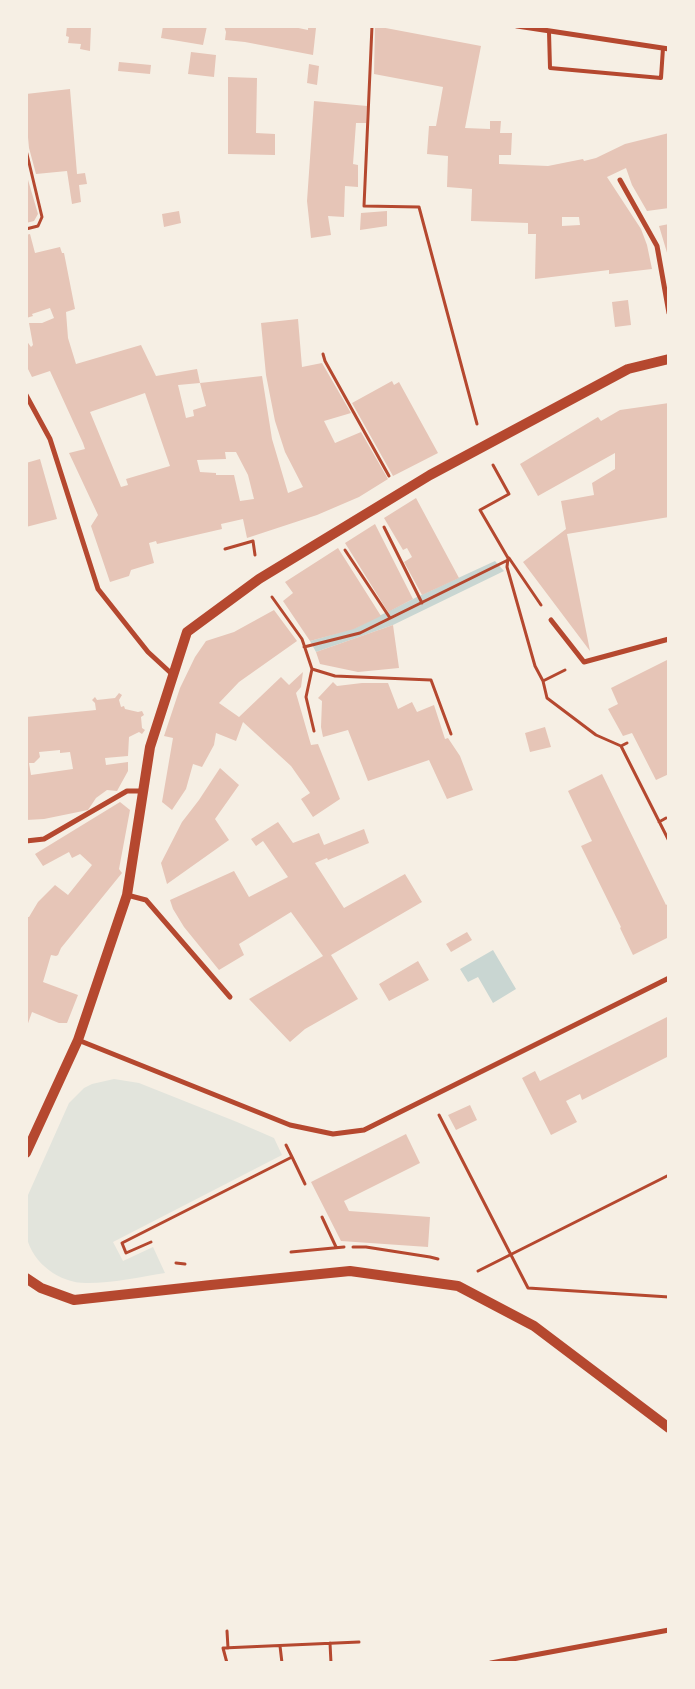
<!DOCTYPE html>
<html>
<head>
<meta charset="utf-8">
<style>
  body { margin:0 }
  #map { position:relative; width:695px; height:1689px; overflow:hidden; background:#f6efe4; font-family:Roboto,sans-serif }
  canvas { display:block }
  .frame { position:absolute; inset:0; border:28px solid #f6efe4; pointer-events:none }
</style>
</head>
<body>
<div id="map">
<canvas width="695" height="1689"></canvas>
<div class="frame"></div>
</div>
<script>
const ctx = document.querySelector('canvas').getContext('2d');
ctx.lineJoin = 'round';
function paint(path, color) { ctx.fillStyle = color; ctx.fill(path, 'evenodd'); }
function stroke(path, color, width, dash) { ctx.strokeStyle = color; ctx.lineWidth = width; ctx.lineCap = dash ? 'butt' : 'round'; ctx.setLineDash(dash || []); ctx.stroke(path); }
const green = new Path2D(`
  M114,1079L139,1083L237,1122L274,1138L282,1155L113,1242L123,1261L153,1247L165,1273C140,1277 113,1283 88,1283C61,1284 33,1264 27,1238C24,1225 26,1208 28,1195L69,1103L84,1088L92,1084Z`);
const water = new Path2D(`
  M495,561L504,571L393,625L316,652L310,641L355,628L417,597Z
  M493,950L516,989L493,1003L478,977L468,982L460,969Z`);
const building = new Path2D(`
  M67,26H91L90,51L80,49L81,44L68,43L69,37L66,36Z
  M163,26H207L203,45L161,38Z
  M224,26H289L308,30V26L316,28L313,55L245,42L225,40L226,32Z
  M375,26L481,46L465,128L490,129V121H501L500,133H512L511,155H499V164L548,166L583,159L584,161L596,158L625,144L669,133V208L647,211L632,185L626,168L607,177L641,229L647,245L652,269L609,274V270L535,279L536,234H528V223L471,221L472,189L447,187L448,156L427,154L429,126H436L443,87L374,74ZM562,217H579L580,225L562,226Z
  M191,52L216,55L214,77L188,74Z
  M119,62L151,65L150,74L118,71Z
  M309,64L319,66L317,85L307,83Z
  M228,77L257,78L256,133L275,134V155L228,154Z
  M70,89L77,174L85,173L87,184L79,185L81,202L72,204L67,171L36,174L29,148L26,116V94Z
  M314,101L367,106L366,123H356L353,164L358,165V187L345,186L344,217L328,216L331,235L311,238L307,201Z
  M26,173L38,214L34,221L26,223Z
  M179,211L181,223L164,227L162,214Z
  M387,211V226L360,230L361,213Z
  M669,224V256H668L659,226Z
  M30,234L35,253L60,247L62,253H64L75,309L66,312L68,338L76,364L141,345L156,376L197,369L200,383L178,385L186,418L194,416L193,410L206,406L200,383L262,376L272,439L288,493L303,487L285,452L275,421L266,375L261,323L298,319L302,367L322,363L351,413L324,421L335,443L361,432L388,479L359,497L317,515L247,538L243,519L221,524L222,529L157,544L156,541L149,543L154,563L131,570L129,576L110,582L91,526L98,515L69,453L85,449L83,443L50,371L32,377L26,365V340L31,347L33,345L29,323H42L54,318L50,308L32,314L33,316L26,318V235ZM145,393L170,466L126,479L128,485L121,487L90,412ZM225,452H236L248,475L254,499L240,501L234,475H216V473L200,472L197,460L226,459Z
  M628,300L631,325L615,327L612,302Z
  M392,381L394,385L399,382L438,453L393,476L352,403Z
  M669,403V517L567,534L590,651L523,562L566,529L561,501L594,495L592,483L615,469V453L538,496L520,464L598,417L601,421L620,410Z
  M40,459L57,519L26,527V463Z
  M416,498L459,578L422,595L404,562L412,557L407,548L403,550L384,518Z
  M375,524L413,599L388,612L345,543Z
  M338,548L381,616L354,629L310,641L283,601L293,593L285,582Z
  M274,610L297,641L239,682L219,703L239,717L281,677L289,685L303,672L301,687L296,693L311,745L318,744L340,799L313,817L301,799L310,793L291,766L243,722L236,741L216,733L214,745L202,767L193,764L186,789L172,810L162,802L173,738L164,736L180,688L195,657L206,641L234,632Z
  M393,625L399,668L358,672L320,664L316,652Z
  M669,659V774L656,780L632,733L623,736L608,709L618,704L611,688Z
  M333,682L337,686L362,683H388L398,709L412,702L417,712L434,705L445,739L448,738L460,756L473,790L447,799L429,760L368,781L348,730L323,737L321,727L322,701L318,698Z
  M119,693L122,695L119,700L121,707L124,706L125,709L138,712L142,711L144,715L141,717L142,728L145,730L142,734L139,732L129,737L128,756L105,758L106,765L128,762V771L117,791L107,790L96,798L88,810L44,819L26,820V717L96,710L95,703L92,700L95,697L97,700L115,698ZM60,750V753L70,752L73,769L31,775L29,763H34L40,757L39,752Z
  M545,727L551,747L530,752L525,733Z
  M220,768L239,785L215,819L229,840L167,884L161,863L182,822L199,800Z
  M602,774L666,905L669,903V937L633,955L620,928L621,927L581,846L592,841L568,791Z
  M120,802L130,810L119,869L122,873L61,948L58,955L56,956L51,955L43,982L78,995L67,1023H59L32,1012L26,1029V917H29L38,902L55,885L68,895L92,865L80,854L72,858L69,852L43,866L35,854Z
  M278,822L293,843L319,833L324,845L364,829L369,843L328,860L327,858L315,863L344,908L405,874L422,902L331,955L358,999L305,1029L290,1042L249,999L323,956L291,912L239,944L244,955L219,970L184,927L173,909L170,900L234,871L249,897L288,877L263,841L256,846L251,839Z
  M467,932L472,940L451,952L446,944Z
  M418,961L429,980L389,1001L379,984Z
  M669,1016V1056L582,1100L580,1094L566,1101L577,1122L551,1135L522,1078L535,1071L540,1081Z
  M470,1105L477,1120L456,1130L448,1115Z
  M406,1134L420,1163L344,1201L349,1211L430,1217L428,1247L341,1241L311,1182Z`);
const path = new Path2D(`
  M372,26L364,206L419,207L477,424
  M26,150L42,217L38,226L26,229
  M323,354L325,361L389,476
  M493,465L509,494L480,510L508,558L507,567L535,666L543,681L547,698L596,735L621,746L669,841
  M384,527L422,603
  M225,549L253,541L255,555
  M345,550L390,618
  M509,558L541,605
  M272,597L302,639L312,669L335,676L431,680L451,734
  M304,647L360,633L508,560
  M312,669L306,697L314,731
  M543,681L565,670
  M621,746L627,743
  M659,822L666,818
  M439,1115L528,1288L669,1297
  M292,1157L305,1184
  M322,1217L336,1247
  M151,1242L126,1253L122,1243L292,1157L286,1145
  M353,1247H366L430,1257L438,1259
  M291,1252L344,1247
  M176,1263L185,1264
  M478,1271L669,1175
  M227,1631L228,1648
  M330,1643L331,1663
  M280,1646L282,1663
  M227,1663L223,1648L359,1642`);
const service = new Path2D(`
  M549,32L550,68L661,78L663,48`);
const minor = new Path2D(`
  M517,26L669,49
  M620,180L657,246L669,313
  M26,395L50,439L98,589L148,652L173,675
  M551,620L584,662L669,639
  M26,841L44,839L127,791H144
  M127,895L146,900L230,997
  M78,1040L290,1125L333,1134L364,1130L669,978
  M491,1663L669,1630`);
const secondary = new Path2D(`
  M26,1153L78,1040L127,895L150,747L187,632L259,579L430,475L628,369L669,359
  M26,1278L41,1288L74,1300L211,1285L350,1271L458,1286L534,1326L669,1428`);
paint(green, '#e2e4dc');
paint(water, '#c9d6d2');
paint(building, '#e6c5b7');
stroke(path, '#b5482f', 3);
stroke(service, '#b5482f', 4);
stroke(minor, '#b5482f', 5);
stroke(secondary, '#b5482f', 10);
</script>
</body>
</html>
